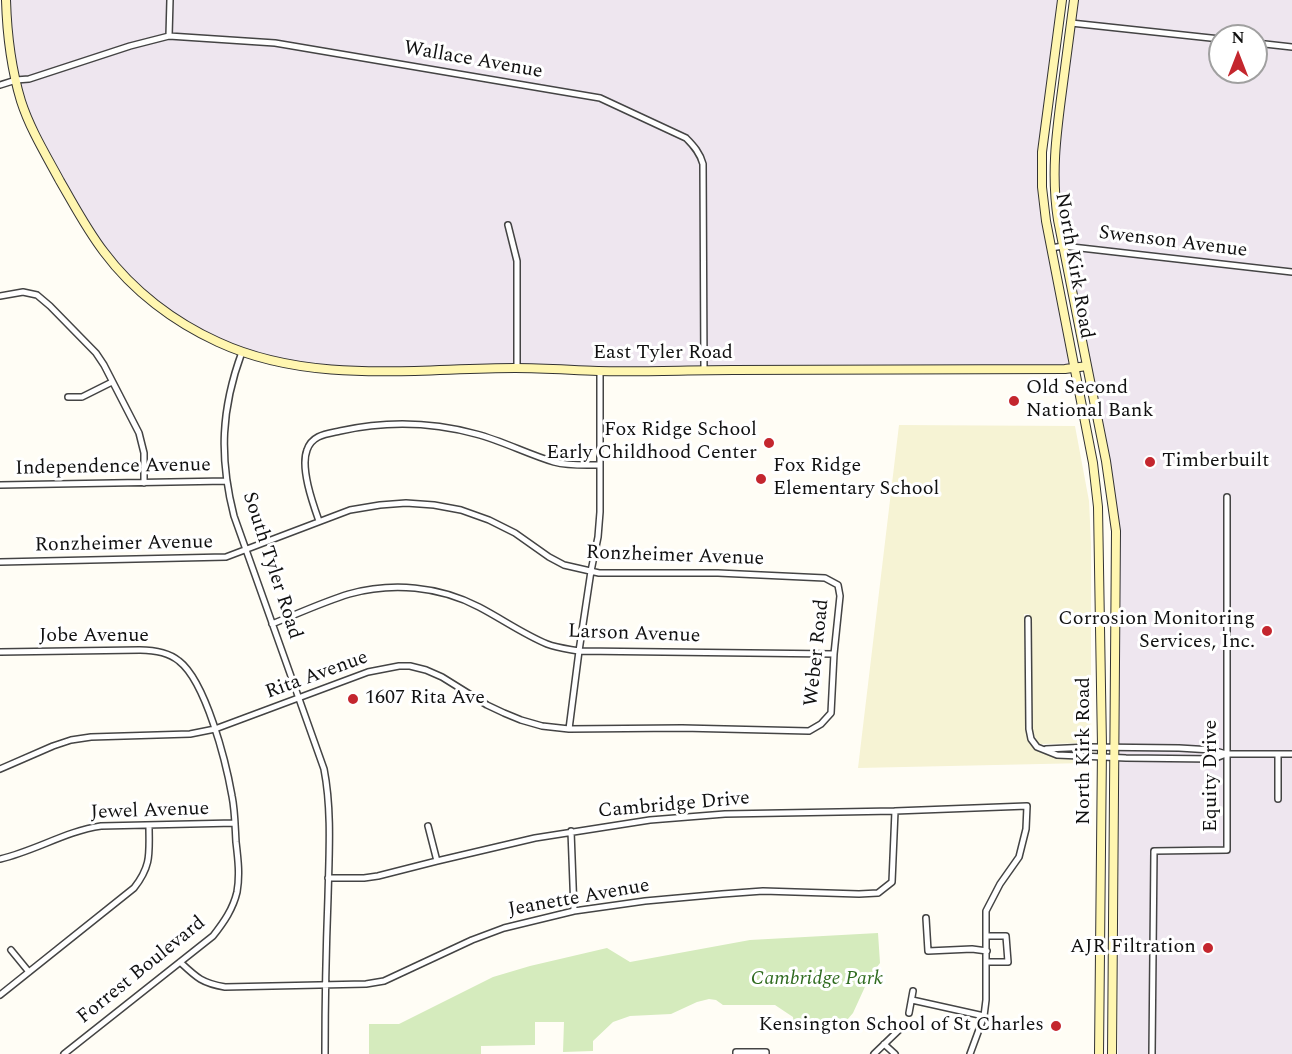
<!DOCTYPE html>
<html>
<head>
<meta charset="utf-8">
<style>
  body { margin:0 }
  #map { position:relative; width:1292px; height:1054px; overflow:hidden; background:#fffdf5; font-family:Spectral,serif }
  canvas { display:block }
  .north { position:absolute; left:1208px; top:24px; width:60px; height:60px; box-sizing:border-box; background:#fff; border:2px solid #a0a0a0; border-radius:50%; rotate:0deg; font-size:16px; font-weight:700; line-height:24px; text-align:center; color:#111 }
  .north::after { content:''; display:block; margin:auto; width:21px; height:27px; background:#c4262e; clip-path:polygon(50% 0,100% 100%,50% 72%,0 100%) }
</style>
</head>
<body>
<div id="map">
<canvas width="1292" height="1054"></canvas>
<div class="north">N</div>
</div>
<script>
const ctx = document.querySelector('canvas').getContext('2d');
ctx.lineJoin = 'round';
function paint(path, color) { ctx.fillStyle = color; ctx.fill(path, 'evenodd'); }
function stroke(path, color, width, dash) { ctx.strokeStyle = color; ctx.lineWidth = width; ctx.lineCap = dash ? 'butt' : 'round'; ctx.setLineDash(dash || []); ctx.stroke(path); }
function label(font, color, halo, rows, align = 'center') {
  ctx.font = font + ' Spectral,serif'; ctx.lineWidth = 6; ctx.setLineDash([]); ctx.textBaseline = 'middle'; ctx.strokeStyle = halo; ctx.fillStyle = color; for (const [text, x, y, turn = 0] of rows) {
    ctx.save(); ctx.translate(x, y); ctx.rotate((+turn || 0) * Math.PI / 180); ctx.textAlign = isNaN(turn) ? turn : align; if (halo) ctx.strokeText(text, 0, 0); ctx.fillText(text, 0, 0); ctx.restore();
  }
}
const industrial = new Path2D(`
  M9,0H1058L1037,170L1042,218L1071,365L365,368L307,363L272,356L243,348L207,334L177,315L148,295L117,263L85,219L35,129L21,84L10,35Z
  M1078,0H1292V269L1067,243L1058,173L1060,136ZM1220,36H1256V72H1220Z
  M1068,250L1292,275V1054H1118L1120,573L1115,498L1101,416Z`);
const farmland = new Path2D(`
  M899,425L1075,426L1089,501L1091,544V722L1085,743L1039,744L1032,731L1031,622L1029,614H1024L1026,732L1031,745L1041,753L1063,757L1086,758L1087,763L858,768Z`);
const green = new Path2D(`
  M878,933L880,963L869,978L853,1013L847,1020L794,1028L793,1017L775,1005H723L716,1000L709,999L697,1002L671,1014L630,1016L613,1022L593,1041V1051L563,1052L564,1022H535V1045L481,1046V1054H369V1024H399L493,977L530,966L607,948L630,962L750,940Z`);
const street = new Path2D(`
  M1071,23L1220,39
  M169,36L170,0
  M1256,43L1292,47
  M0,85L16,80L29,79L130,46L169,36L275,43L600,98L686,138C694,146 700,153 703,164L704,370
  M508,225L517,261V368
  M1051,248L1063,246L1292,272
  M0,296L23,292L37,295L50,306L96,353L104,365L139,433L144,453V483
  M242,352C221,409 219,457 234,516L324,769C332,810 329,855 328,897C326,950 325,1002 325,1054
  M68,397H82L112,382
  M0,485L227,481
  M319,521C313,504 300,468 307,450C312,435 326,434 340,431C385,421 432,422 476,434C503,441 527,454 554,462C569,466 584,465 599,465
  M0,562L226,557L350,510L380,505L406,503L434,505L461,510L489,520L515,533L549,557L564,565L599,573H718L825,578L838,585L840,596L834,654L831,713L821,724L809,731L682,728L569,729L542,726L521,720L504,713L487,705L442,677L426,670L410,666H399L368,672L215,729L190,734L91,737L71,740L53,746L0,769
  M1028,619L1029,729L1031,739L1037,747L1057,755L1126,758L1213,759L1226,754
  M272,624C297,614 323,602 349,594C392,582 439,586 479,607C502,619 523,634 547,644C557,648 568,649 579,651L834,654
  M0,652L140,650C153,650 168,652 179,661C206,682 226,762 232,796C235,811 235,826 236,842C238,859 240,875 237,892C233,909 224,922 213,936L64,1054
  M569,729L579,651L591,571L598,537L600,512V371
  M1046,749L1089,747L1179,748L1212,750L1226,754H1292
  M1278,754V799
  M428,826L437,861
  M571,831L574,911
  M0,859C35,851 66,831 101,826L235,823
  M328,878H364L378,876L437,861L535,838L650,820L725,814L895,811L1027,806L1026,829L1019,857L1000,884L986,911V1000L984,1016L970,1054
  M926,918L928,951L972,949L987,951
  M986,936H1006L1008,962H987
  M11,950L29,972
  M180,962C197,978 202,983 225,987L366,984L384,981L472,940L504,928L574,911L645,901L722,894L763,891L859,894L878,893L892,882L895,811
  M0,995L134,888C152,865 149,853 149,825
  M912,1000L984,1016
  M909,1013L913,991
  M884,1044L895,1054
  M736,1054V1052H766V1054
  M874,1054L899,1030
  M1152,1054L1154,851L1227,850V497`);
const secondary = new Path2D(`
  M6,0C7,34 11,68 21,101C30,129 46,155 60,181C74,205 87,230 104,252C133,291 174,322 218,342C311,385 416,368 515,368C543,368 570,370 598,371C643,372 688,370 733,370C844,370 954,369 1065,369L1087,366
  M1062,0L1042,152V187L1046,221L1093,463L1098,507L1102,747L1099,1054
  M1074,0C1070,30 1066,61 1062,91C1056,136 1051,175 1058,220L1106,461L1116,531L1112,1054`);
const markers = [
  [1014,401,6,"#c4262e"],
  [769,443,6,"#c4262e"],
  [1150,462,6,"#c4262e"],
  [761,479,6,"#c4262e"],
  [1267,631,6,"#c4262e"],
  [353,699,6,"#c4262e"],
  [1208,948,6,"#c4262e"],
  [1056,1026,6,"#c4262e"]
];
const streetNames = [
  ["Wallace Avenue",473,61,10],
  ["Swenson Avenue",1173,243,7],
  ["North Kirk Road",1073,266,80],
  ["East Tyler Road",663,354],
  ["Independence Avenue",113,468,-1],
  ["Ronzheimer Avenue",124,545,-1],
  ["Ronzheimer Avenue",675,557,2],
  ["South Tyler Road",271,566,72],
  ["Larson Avenue",634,635,2],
  ["Jobe Avenue",94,637],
  ["Weber Road",818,653,-84],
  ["Rita Avenue",317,676,-20],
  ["North Kirk Road",1085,751,-90],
  ["Equity Drive",1212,776,-90],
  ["Cambridge Drive",674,806,-5],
  ["Jewel Avenue",150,812,-2],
  ["Jeanette Avenue",579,899,-10],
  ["Forrest Boulevard",142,971,-39]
];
const poiNames = [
  ["Old Second",1026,389],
  ["National Bank",1026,412],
  ["Fox Ridge School",757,431,"right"],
  ["Early Childhood Center",757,454,"right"],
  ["Timberbuilt",1162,462],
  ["Fox Ridge",773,467],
  ["Elementary School",773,490],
  ["Corrosion Monitoring",1255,620,"right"],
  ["Services, Inc.",1255,643,"right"],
  ["1607 Rita Ave",365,699],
  ["AJR Filtration",1196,948,"right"],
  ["Kensington School of St Charles",1044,1026,"right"]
];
const parkNames = [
  ["Cambridge Park",817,980]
];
paint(industrial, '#eee6ef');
paint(farmland, '#f6f3d4');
paint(green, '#d5ebbd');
stroke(street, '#444', 8);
stroke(secondary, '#333', 10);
stroke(street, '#fff', 5);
stroke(secondary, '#fff6b0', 8);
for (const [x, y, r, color] of markers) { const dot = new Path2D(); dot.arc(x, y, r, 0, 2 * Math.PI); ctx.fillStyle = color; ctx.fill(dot); stroke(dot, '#fff', 2); }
label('20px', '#111', '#fff', streetNames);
label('20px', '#111', '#fff', poiNames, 'left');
label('italic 20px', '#2f6b1f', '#fff', parkNames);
</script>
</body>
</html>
